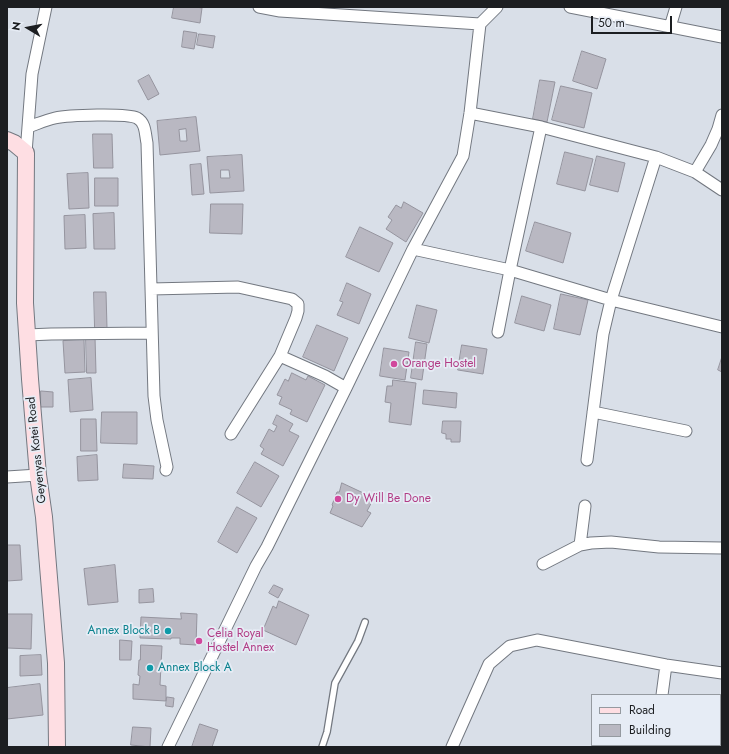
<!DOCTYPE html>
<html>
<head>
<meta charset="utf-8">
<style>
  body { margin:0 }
  #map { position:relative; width:729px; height:754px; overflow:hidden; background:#d9dfe8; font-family:Jost,sans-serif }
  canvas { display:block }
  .frame { position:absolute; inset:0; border:8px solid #1c1e21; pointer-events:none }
  .legend { position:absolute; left:591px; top:694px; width:130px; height:52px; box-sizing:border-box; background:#e6ecf5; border:1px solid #959aa0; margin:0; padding:5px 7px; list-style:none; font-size:12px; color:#1c1e21 }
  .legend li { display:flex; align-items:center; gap:8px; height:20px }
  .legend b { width:20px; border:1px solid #959aa0 }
  .north { position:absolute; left:8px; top:8px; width:40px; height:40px; -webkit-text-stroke:3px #e6ecf5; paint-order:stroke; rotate:280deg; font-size:11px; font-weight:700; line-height:16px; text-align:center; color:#1c1e21 }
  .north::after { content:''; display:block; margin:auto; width:14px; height:18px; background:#1c1e21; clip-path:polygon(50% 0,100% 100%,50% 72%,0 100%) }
  .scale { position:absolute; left:591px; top:16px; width:81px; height:18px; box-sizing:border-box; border:2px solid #1c1e21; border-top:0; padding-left:5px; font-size:12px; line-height:14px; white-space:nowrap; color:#1c1e21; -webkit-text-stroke:3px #e6ecf5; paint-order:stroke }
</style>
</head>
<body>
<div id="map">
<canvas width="729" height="754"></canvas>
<div class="frame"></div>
<ul class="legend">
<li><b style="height:5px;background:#fedee3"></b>Road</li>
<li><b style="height:11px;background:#b9b8c2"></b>Building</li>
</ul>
<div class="north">N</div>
<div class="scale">50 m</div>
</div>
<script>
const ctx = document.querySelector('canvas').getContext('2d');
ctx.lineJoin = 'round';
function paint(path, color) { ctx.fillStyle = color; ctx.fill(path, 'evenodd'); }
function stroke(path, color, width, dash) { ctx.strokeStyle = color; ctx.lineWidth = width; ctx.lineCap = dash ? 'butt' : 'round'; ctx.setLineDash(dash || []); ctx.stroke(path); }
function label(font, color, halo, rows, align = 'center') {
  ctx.font = font + ' Jost,sans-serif'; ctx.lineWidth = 3.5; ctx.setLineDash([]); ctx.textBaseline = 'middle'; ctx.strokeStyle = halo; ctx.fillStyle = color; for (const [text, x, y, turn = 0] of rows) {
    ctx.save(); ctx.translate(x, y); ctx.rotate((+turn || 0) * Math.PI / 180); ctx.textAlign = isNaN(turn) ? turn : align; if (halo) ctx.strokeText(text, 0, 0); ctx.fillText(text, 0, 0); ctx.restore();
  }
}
const building = new Path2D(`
  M174,7H196L202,8L200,23L172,18Z
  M184,31L197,33L194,49L182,47Z
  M199,34L215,36L213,48L197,45Z
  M582,51L606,59L597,89L573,81Z
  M149,75L159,94L148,100L138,81Z
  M540,80L555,82L547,122L533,119Z
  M561,86L592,93L584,128L552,120Z
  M196,117L200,151L160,155L157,121ZM186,129L187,141H180L179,130Z
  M93,134H112L113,168H94Z
  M565,152L593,159L585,191L557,184Z
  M242,155L244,191L210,193L207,157ZM221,170H229L230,178H221Z
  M597,156L625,163L618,192L590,185Z
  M201,164L204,194L192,195L190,165Z
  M88,173L89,208L69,209L67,174Z
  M95,178H118V206H95Z
  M404,202L423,213L406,242L386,229L392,220L388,217L396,205L401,208Z
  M211,204H243L242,234L210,233Z
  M114,213L115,249H94L93,214Z
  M85,215L86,248L65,249L64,216Z
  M535,222L571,233L563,263L526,251Z
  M360,227L393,243L379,272L346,257Z
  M347,283L371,294L359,324L337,315L343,302L340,301Z
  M94,292H106L107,328L95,329Z
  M561,294L588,300L580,335L554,329Z
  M522,296L551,305L544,331L515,323Z
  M417,305L437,310L429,343L409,338Z
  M317,325L348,338L334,371L303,357Z
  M86,337H95L96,373H87Z
  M84,340L85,372L65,373L63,341Z
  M416,342L427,344L422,380L411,378Z
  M462,345L487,349L483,374L458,370Z
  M384,348L409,352L405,380L380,376Z
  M722,357V372L718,370Z
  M292,373L306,380L308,376L325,385L307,422L290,414L292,410L279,404L282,397L277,395L285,379L288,381Z
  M91,378L93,410L70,412L68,380Z
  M393,380L416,383L411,425L389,422L391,403L385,402L387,386H392Z
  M424,390L457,393L456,408L423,404Z
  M41,391L53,392V407H41Z
  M102,412H137V444L101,443Z
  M277,415L293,424L289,431L299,436L283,466L261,454L264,449L260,446L269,429L274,432L277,426L273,424Z
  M81,419H96L97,451H81Z
  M443,421H461L460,442H451V439H446V434L442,433Z
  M97,455L98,480L78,481L77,457Z
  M255,462L279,476L261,507L237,493Z
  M124,464L154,466L153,479L123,478Z
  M342,483L374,498L367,511L371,513L362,527L330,513L333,506L332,505L337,492H339Z
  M237,507L257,518L237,553L218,542Z
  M7,545H20L22,580L7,581Z
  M115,565L118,602L88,605L84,569Z
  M274,585L283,589L278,598L269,593Z
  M153,589L154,602L139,603V590Z
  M279,601L309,615L296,645L263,630L273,606L276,608Z
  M181,613L197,614L196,645L180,644V638H171V639L140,638L141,617L181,619Z
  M7,614H32L31,649L7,648Z
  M120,640L132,641L131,660H120Z
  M141,645L162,646L160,685L166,686V701L133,699V684L139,685L140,676L138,675L139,660H140Z
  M41,655L42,675L20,676V656Z
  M40,684L43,715L7,719V688Z
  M167,697L174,698L173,707L166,706Z
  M200,724L218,730L212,747H192Z
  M133,727L151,728L150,747L131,745Z`);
const lane = new Path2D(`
  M322,747L327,732L335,683L358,641L365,622`);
const street = new Path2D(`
  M259,7L280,11L480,24
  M570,7L722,37
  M670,27L676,7
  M470,113L541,127L656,157L695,172L722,190
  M28,127C37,124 46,120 55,118C68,115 127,113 137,118C146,123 145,134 147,143L154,396L157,420L167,467L166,470
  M26,153L32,74L46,7
  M695,172L711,145L718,129L722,115
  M413,249L510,270L611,300L722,327
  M151,289L238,287L292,299L298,304V311L296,318L280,356L231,434
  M498,332L510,270L541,127
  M27,335L51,334L152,333
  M280,356L325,376L346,388
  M593,412L686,431
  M587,460L603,334L611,300L656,157
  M7,477L38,475
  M580,545L585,506
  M543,564L580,545L591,543L611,542L659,547L722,548
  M662,695L666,665
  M168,747L256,566L267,547L346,388L413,249L463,156L470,113L480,24L497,7
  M452,747L489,664L510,646L537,640L666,665L722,673
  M657,747V745`);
const secondary = new Path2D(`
  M7,140L14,143L26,153L25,303L30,379L38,475L44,517L56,663L57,747`);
const markers = [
  [394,364,4,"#d1479c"],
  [338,499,4,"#d1479c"],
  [168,631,4,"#0f9aa8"],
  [199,641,4,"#d1479c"],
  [150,668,4,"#0f9aa8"]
];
const hotelNames = [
  ["Orange Hostel",402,364],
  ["Dy Will Be Done",346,499],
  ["Celia Royal",207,634],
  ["Hostel Annex",207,648]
];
const streetNames = [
  ["Geyenyas Kotei Road",37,450,-96]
];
const cultureNames = [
  ["Annex Block B",160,631],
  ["Annex Block A",158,668,"left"]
];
paint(building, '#b9b8c2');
stroke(building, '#95949e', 1);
stroke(lane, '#737880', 8);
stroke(street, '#737880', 13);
stroke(secondary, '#737880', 18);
stroke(lane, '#fff', 5.5);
stroke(street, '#fff', 11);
stroke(secondary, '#fedee3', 16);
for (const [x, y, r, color] of markers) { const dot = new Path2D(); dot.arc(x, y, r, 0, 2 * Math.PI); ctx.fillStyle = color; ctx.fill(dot); stroke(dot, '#e6ecf5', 1.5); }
label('12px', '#b23c85', '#e6ecf5', hotelNames, 'left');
label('12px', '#1c1e21', '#e6ecf5', streetNames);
label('12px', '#0d838f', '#e6ecf5', cultureNames, 'right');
</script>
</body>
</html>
